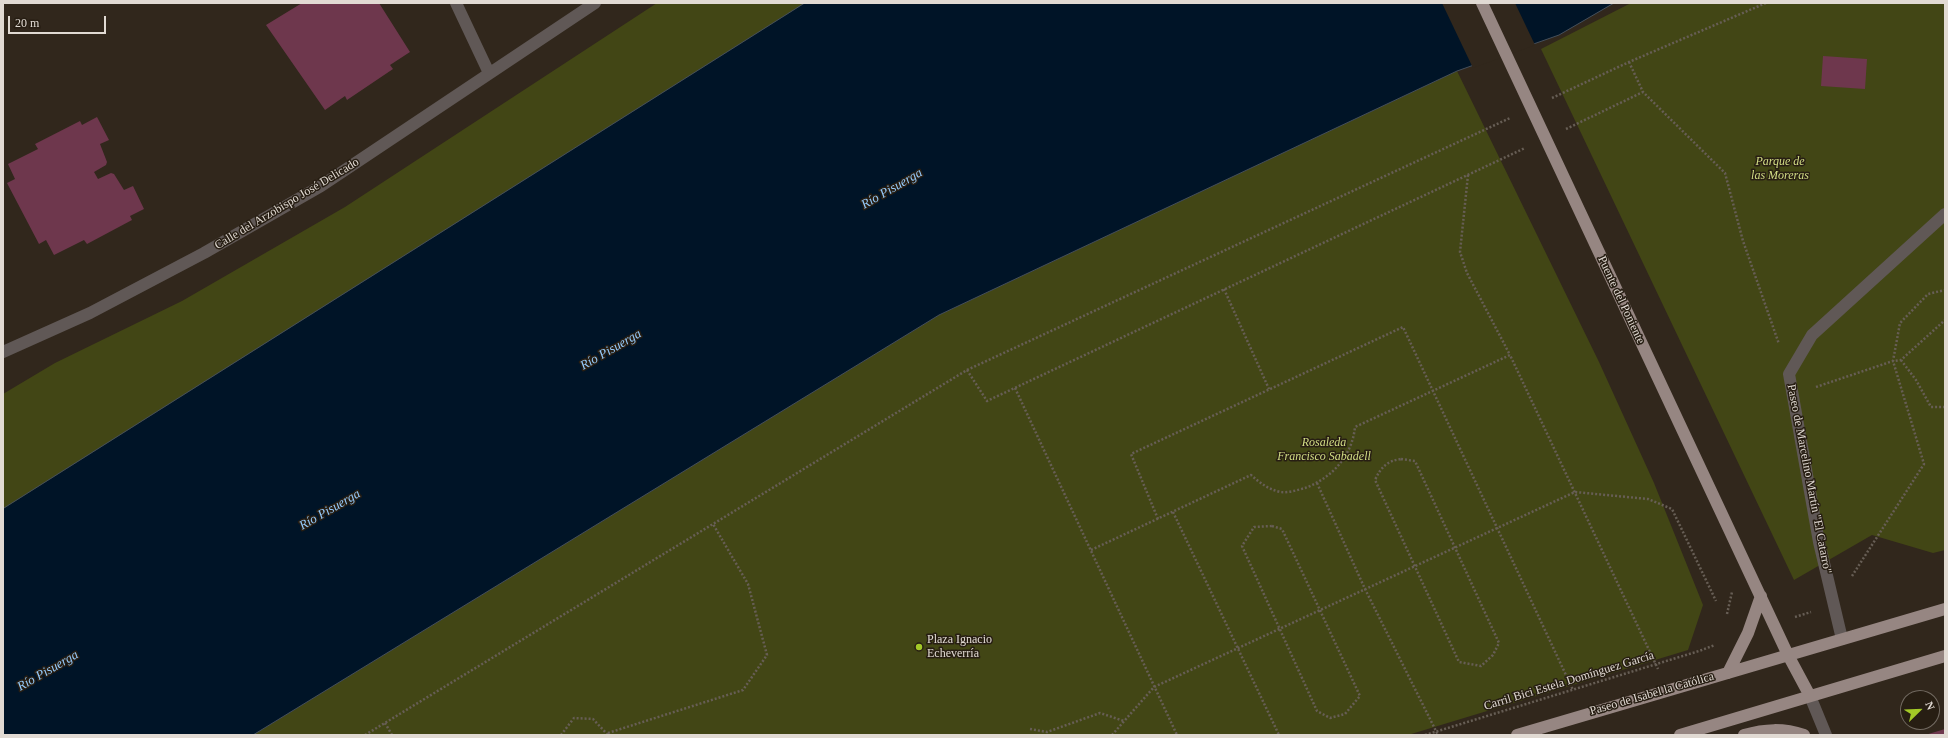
<!DOCTYPE html>
<html>
<head>
<meta charset="utf-8">
<style>
  body { margin:0 }
  #map { position:relative; width:1948px; height:738px; overflow:hidden; background:#31271c; font-family:"Times New Roman",serif }
  canvas { display:block }
  .frame { position:absolute; inset:0; border:4px solid #e1dad3; pointer-events:none }
  .north { position:absolute; left:1900px; top:690px; width:40px; height:40px; box-sizing:border-box; background:#271e13; border:1px solid #716960; border-radius:50%; rotate:67deg; font-size:11px; font-weight:700; line-height:16px; text-align:center; color:#e1dad3 }
  .north::after { content:''; display:block; margin:auto; width:14px; height:18px; background:#a3c927; clip-path:polygon(50% 0,100% 100%,50% 72%,0 100%) }
  .scale { position:absolute; left:8px; top:16px; width:98px; height:18px; box-sizing:border-box; border:2px solid #e1dad3; border-top:0; padding-left:5px; font-size:12px; line-height:14px; white-space:nowrap; color:#e1dad3; -webkit-text-stroke:3px #271e13; paint-order:stroke }
</style>
</head>
<body>
<div id="map">
<canvas width="1948" height="738"></canvas>
<div class="frame"></div>
<div class="north">N</div>
<div class="scale">20 m</div>
</div>
<script>
const ctx = document.querySelector('canvas').getContext('2d');
ctx.lineJoin = 'round';
function paint(path, color) { ctx.fillStyle = color; ctx.fill(path, 'evenodd'); }
function stroke(path, color, width, dash) { ctx.strokeStyle = color; ctx.lineWidth = width; ctx.lineCap = dash ? 'butt' : 'round'; ctx.setLineDash(dash || []); ctx.stroke(path); }
function label(font, color, halo, rows, align = 'center') {
  ctx.font = font + ' "Times New Roman",serif'; ctx.lineWidth = 3; ctx.setLineDash([]); ctx.textBaseline = 'middle'; ctx.strokeStyle = halo; ctx.fillStyle = color; for (const [text, x, y, turn = 0] of rows) {
    ctx.save(); ctx.translate(x, y); ctx.rotate((+turn || 0) * Math.PI / 180); ctx.textAlign = isNaN(turn) ? turn : align; if (halo) ctx.strokeText(text, 0, 0); ctx.fillText(text, 0, 0); ctx.restore();
  }
}
const green = new Path2D(`
  M657,3H805L3,509V394L55,363L182,301L345,207Z
  M1631,3H1945V550L1933,553L1872,535L1794,580L1541,49Z
  M1457,71L1599,362L1654,483L1703,605L1688,650L1408,735H253L939,315Z`);
const water = new Path2D(`
  M805,3H1614L1559,35L1457,71L939,315L253,735H3V509Z`);
const pier = new Path2D(`
  M1442,3H1515L1535,45L1473,68Z`);
const building = new Path2D(`
  M302,3H379L410,52L390,65L393,69L347,100L345,96L325,110L266,25Z
  M1823,56L1867,59L1865,89L1821,86Z
  M97,117L109,140L100,144L107,162L106,165L94,172L98,179L111,173L114,174L124,190L133,186L144,209L130,216L132,220L87,244L84,240L54,255L46,240L39,244L7,183L15,179L8,164L38,149L35,144L80,121L82,125Z
  M1945,729V735H1925Z`);
const path = new Path2D(`
  M1629,62L1643,92L1725,173L1743,241L1779,344
  M1552,98L1629,62L1766,3
  M1566,129L1643,92
  M1468,175L1460,252L1467,273L1510,355
  M1224,289L1269,389
  M1901,360L1916,380L1931,407H1945
  M967,370L987,401L1525,148
  M1816,387L1893,361L1901,360L1945,320
  M1015,388L1177,735
  M1401,459L1415,461L1499,643L1493,655L1481,666L1459,662L1375,480C1381,467 1387,461 1401,459Z
  M1317,483L1365,589L1438,735
  M1173,512L1279,735
  M1158,519L1131,454L1403,327L1573,690
  M1272,526L1282,529L1360,696L1345,714L1330,718L1317,711L1242,546L1254,527Z
  M1091,550L1251,475C1260,483 1268,489 1280,492C1288,493 1298,490 1305,488C1332,478 1352,456 1355,427L1510,355L1658,669
  M1852,576L1924,464L1893,361L1900,323L1928,294L1945,290
  M1727,614L1732,592
  M1795,617L1811,612
  M385,723L392,735
  M1030,729L1047,732L1100,713L1124,721
  M608,733L743,690L767,655L748,584L713,524
  M365,735L967,370L1510,118
  M561,735L574,718L593,719L608,735
  M1112,735L1154,687L1575,492L1648,499L1672,509L1716,601
  M1425,735L1699,651L1715,645`);
const minor = new Path2D(`
  M456,3L489,73
  M3,352L90,313L204,253L321,186L595,3
  M1842,639L1819,542L1789,374L1812,335L1945,214
  M1810,696L1826,735`);
const major = new Path2D(`
  M1482,3L1788,655L1810,696
  M1728,673L1748,633L1761,596
  M1517,735L1945,609
  M1680,735L1945,656
  M1744,735C1765,729 1783,728 1804,735`);
const markers = [
  [919,647,4,"#a3c927"]
];
const parkNames = [
  ["Parque de",1780,162],
  ["las Moreras",1780,176],
  ["Rosaleda",1324,443],
  ["Francisco Sabadell",1324,457]
];
const streetNames = [
  ["Calle del Arzobispo José Delicado",287,204,-31],
  ["Puente del Poniente",1621,300,65],
  ["Paseo de Marcelino Martín \"El Catarro\"",1809,479,79],
  ["Carril Bici Estela Domínguez García",1569,681,-17],
  ["Paseo de Isabel la Católica",1652,694,-16]
];
const poiNames = [
  ["Plaza Ignacio",927,640],
  ["Echeverría",927,654]
];
const waterNames = [
  ["Río Pisuerga",892,189,-30],
  ["Río Pisuerga",611,350,-30],
  ["Río Pisuerga",330,510,-30],
  ["Río Pisuerga",48,671,-30]
];
paint(green, '#424615');
paint(water, '#001427');
stroke(water, '#444f5b', 1);
paint(pier, '#31271c');
paint(building, '#6e374d');
stroke(path, '#675e55', 2.5, [2, 2]);
stroke(minor, '#605856', 12);
stroke(major, '#968682', 12);
for (const [x, y, r, color] of markers) { const dot = new Path2D(); dot.arc(x, y, r, 0, 2 * Math.PI); ctx.fillStyle = color; ctx.fill(dot); stroke(dot, '#271e13', 1.5); }
label('italic 12px', '#d2dd85', '#271e13', parkNames);
label('12px', '#e1dad3', '#271e13', streetNames);
label('12px', '#e1dad3', '#271e13', poiNames, 'left');
label('italic 13px', '#95cafb', '#271e13', waterNames);
</script>
</body>
</html>
